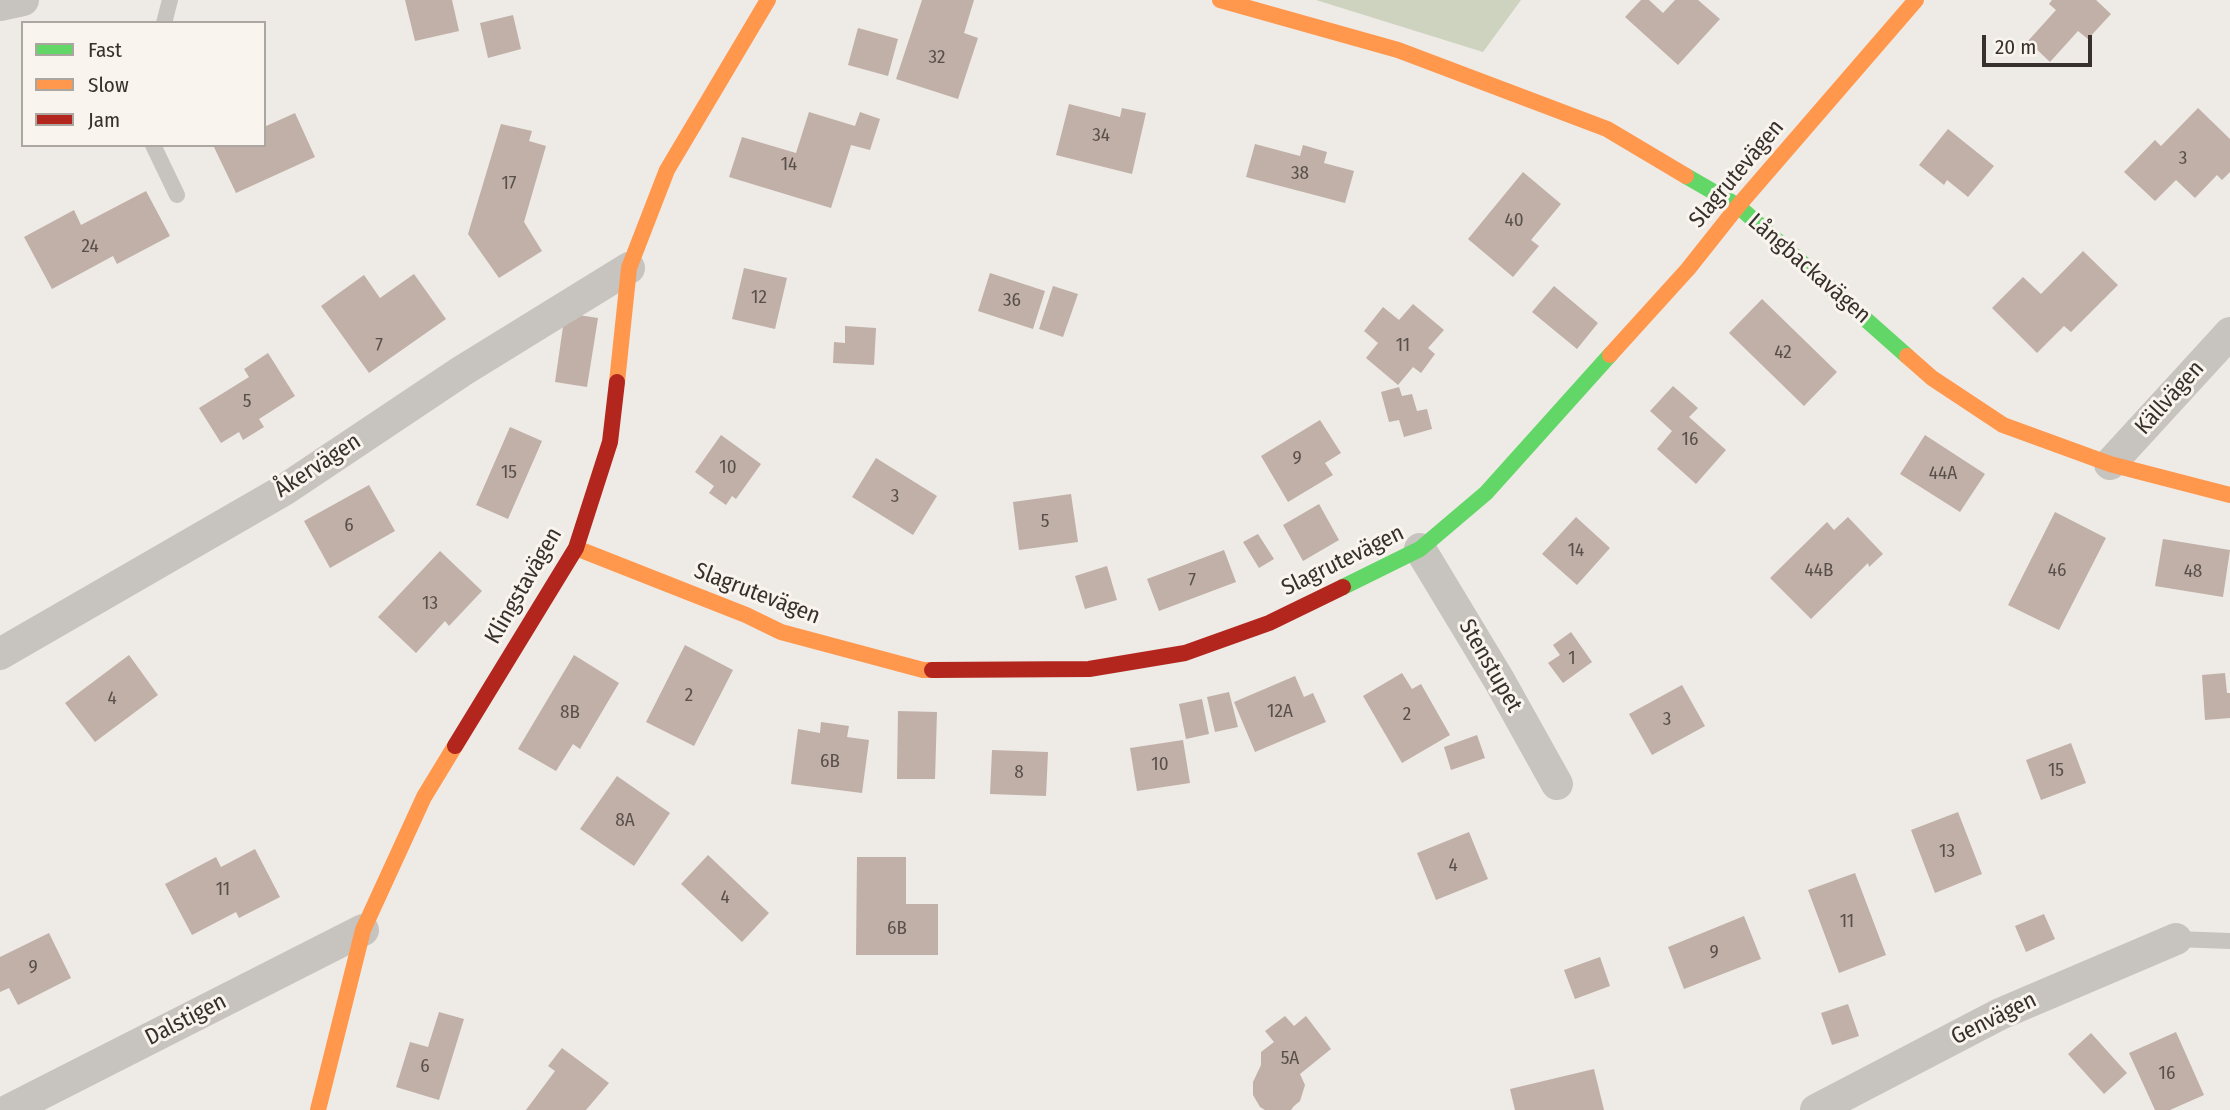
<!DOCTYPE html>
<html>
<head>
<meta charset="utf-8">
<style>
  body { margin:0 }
  #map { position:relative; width:2230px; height:1110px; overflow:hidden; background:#eeeae5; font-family:"Fira Sans Condensed",sans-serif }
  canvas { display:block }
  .legend { position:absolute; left:21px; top:21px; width:245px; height:126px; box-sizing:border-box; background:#f9f5ee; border:2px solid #aca6a0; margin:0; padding:9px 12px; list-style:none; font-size:21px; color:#38302c }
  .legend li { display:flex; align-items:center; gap:14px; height:35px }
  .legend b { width:35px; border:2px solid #aca6a0 }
  .scale { position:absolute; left:1982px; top:35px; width:110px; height:32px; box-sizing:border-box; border:4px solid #38302c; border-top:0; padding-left:9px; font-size:21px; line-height:24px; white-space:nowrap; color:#38302c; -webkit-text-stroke:5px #f9f5ee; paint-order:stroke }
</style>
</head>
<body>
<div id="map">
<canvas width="2230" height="1110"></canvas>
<ul class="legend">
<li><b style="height:9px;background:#63d668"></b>Fast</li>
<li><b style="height:9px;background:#ff974d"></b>Slow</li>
<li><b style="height:9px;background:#b3261e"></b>Jam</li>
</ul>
<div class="scale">20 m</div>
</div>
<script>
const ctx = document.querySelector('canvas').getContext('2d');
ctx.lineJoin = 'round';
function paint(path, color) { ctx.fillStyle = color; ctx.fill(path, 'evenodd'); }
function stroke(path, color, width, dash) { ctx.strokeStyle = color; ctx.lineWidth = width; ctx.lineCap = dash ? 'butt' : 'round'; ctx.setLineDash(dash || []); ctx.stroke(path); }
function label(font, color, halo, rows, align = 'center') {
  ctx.font = font + ' "Fira Sans Condensed",sans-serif'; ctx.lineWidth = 6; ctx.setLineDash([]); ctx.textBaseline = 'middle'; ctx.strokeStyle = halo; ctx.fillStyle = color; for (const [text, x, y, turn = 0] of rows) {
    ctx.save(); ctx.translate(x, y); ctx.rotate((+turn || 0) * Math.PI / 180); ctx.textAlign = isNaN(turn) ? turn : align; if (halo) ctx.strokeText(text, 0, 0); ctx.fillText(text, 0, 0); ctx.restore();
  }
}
const green = new Path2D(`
  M1316,0H1521L1483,52Z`);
const building = new Path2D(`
  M405,0H452L459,31L415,41Z
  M922,0H974L964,33L978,38L958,99L896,79Z
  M1641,0H1649L1663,13L1675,0H1698L1720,19L1678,65L1625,17Z
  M2052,0H2096L2111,14L2088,39L2078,31L2050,62L2028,41L2056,10L2049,4Z
  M513,15L521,49L488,58L480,23Z
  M858,28L898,39L888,76L848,65Z
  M1069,104L1120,117L1122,108L1146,113L1132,174L1056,155Z
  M2198,108L2230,139V172L2222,180L2217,175L2195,198L2176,180L2155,201L2124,172L2155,140L2161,146Z
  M809,112L855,126L860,112L880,119L870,150L851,145L831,208L729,177L742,137L796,153Z
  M295,113L315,157L236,193L213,145H264V127Z
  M501,124L532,131L529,141L546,146L524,222L542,251L499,278L468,234Z
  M1948,129L1994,166L1968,197L1947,180L1944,185L1919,165Z
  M1255,144L1300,156L1303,145L1327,152L1324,163L1354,171L1345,203L1246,177Z
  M1523,172L1561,204L1531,240L1539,246L1513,277L1468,239Z
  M146,191L170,236L117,264L113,256L52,289L24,237L74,210L81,225Z
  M2083,251L2118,285L2071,332L2064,326L2037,353L1992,308L2023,277L2041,294Z
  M744,268L787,278L775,329L732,319Z
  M990,273L1045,291L1033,329L978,311Z
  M414,274L446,319L369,373L321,306L364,275L380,298Z
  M1053,286L1078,294L1063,337L1039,329Z
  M1554,286L1598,323L1577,349L1532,312Z
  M1762,299L1837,372L1804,406L1729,333Z
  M1413,304L1444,330L1428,348L1435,354L1421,373L1413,367L1398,385L1366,358L1378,343L1364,331L1383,307L1399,320Z
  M565,313L598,318L587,387L555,382Z
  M845,326L876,328L874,365L833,363L834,342L845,343Z
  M268,353L295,396L259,419L264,427L243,440L239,432L221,443L199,408L249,377L244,369Z
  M1673,386L1698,408L1689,417L1726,450L1696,484L1657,449L1672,431L1650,411Z
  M1399,387L1402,396L1412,394L1417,411L1427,409L1432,429L1404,437L1399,420L1389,422L1381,392Z
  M1320,420L1341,453L1325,463L1333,475L1288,502L1261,456Z
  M510,427L542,441L508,519L476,505Z
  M721,435L761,464L736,499L732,496L726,505L709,493L714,486L695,472Z
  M1925,435L1985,474L1960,512L1900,474Z
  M876,458L937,496L913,535L852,497Z
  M369,485L395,531L330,568L304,521Z
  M1071,494L1078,542L1019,550L1013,502Z
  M1319,504L1339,540L1303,561L1283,525Z
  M2055,512L2106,538L2059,630L2008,605Z
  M1576,517L1610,548L1577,585L1542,554Z
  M1848,517L1883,554L1869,567L1868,563L1811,619L1770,578L1827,522L1834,530Z
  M1258,534L1274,559L1259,568L1243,542Z
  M2163,539L2230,550L2223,597L2155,586Z
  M1224,550L1236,582L1159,611L1147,579Z
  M440,551L482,591L449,626L445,621L416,653L378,617Z
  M1107,566L1117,600L1085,609L1075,576Z
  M1571,632L1592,662L1563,683L1548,663L1560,655L1553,645Z
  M685,645L733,670L694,746L646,722Z
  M129,655L158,695L95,742L65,703Z
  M574,655L619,683L580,749L573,744L556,771L518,749Z
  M1402,673L1412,689L1421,684L1450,735L1402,763L1363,696Z
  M2225,673L2227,693H2230V718L2205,720L2202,675Z
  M1295,676L1304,697L1313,693L1326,722L1255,752L1234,702Z
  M1682,685L1705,726L1652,755L1629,714Z
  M1229,692L1238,727L1215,732L1207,697Z
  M1202,699L1209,734L1186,739L1179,704Z
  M898,711L937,712L935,779H897Z
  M821,722L849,726L847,737L869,740L862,793L791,784L798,729L820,733Z
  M1477,735L1485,758L1451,770L1444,747Z
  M1183,740L1190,783L1137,791L1130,748Z
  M2071,743L2086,783L2041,800L2026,760Z
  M992,750L1048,752L1046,796L990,794Z
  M617,776L670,813L634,866L580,829Z
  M1958,812L1982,874L1935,893L1911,830Z
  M1469,832L1488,879L1436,900L1417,853Z
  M255,849L280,897L239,918L236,912L192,935L165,884L216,857L221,867Z
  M708,855L769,913L742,942L681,884Z
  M857,857H906V904H938V955H856Z
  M1855,873L1886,955L1839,973L1808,890Z
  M2044,914L2055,939L2026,952L2015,926Z
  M1744,916L1761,959L1684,989L1668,947Z
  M49,933L71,978L18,1005L9,988L0,992V957Z
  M1600,957L1610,986L1575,999L1564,970Z
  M1848,1004L1859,1036L1832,1045L1821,1013Z
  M439,1012L464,1019L439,1100L396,1087L410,1042L428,1047Z
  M1285,1016L1294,1026L1306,1016L1331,1049L1300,1074L1305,1085L1300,1101L1294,1106L1291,1110H1265L1260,1107L1253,1095V1082L1261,1065V1052L1274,1042L1265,1031Z
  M2176,1032L2204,1095L2170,1110H2155L2129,1053Z
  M2091,1033L2127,1073L2104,1094L2068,1054Z
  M562,1048L609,1083L586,1110H526L555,1071L548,1066Z
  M1594,1069L1604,1110H1515L1510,1089Z`);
const lane = new Path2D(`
  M164,23L170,0
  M153,145L177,195
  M2176,939L2230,941`);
const street = new Path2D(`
  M0,5L23,0
  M2110,464L2230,333
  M1420,549L1499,680L1557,784
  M0,654L284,490L462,371L629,268
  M9,1110L363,930
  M1816,1110L2000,1014L2176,939`);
const fast = new Path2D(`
  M1686,176L1738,206L1907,356
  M1343,587L1420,549L1486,493L1610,355`);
const slow = new Path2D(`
  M1220,0L1398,50L1607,129L1686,176
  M1610,355L1688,269L1738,206L1916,0
  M1907,356L1932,378L2003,425L2110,464L2230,495
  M617,382L629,268L667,170L768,0
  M576,548L746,615L781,632L923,670H932
  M318,1110L363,930L424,797L455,746`);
const jam = new Path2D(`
  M932,670L1089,669L1185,653L1269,623L1343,587
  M455,746L576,548L610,442L617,382`);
const numberNames = [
  ["32",937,58],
  ["34",1101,136],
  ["3",2183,159],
  ["14",789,165],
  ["38",1300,174],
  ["17",509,184],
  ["40",1514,221],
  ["24",90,247],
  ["12",759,298],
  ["36",1012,301],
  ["7",379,346],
  ["11",1403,346],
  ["42",1783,353],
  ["5",247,402],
  ["16",1690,440],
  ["9",1297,459],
  ["10",728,468],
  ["15",509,473],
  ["44A",1943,474],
  ["3",895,497],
  ["5",1045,522],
  ["6",349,526],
  ["14",1576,551],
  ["44B",1819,571],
  ["46",2057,571],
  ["48",2193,572],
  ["7",1192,581],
  ["13",430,604],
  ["1",1572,659],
  ["2",689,696],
  ["4",112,699],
  ["12A",1280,712],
  ["8B",570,713],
  ["2",1407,715],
  ["3",1667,720],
  ["6B",830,762],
  ["10",1160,765],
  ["15",2056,771],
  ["8",1019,773],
  ["8A",625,821],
  ["13",1947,852],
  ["4",1453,866],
  ["11",223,890],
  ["4",725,898],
  ["11",1847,922],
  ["6B",897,929],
  ["9",1714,953],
  ["9",33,968],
  ["5A",1290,1059],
  ["6",425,1067],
  ["16",2167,1074]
];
const streetNames = [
  ["Slagrutevägen",1737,174,-50],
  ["Långbackavägen",1809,269,41],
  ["Källvägen",2170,398,-48],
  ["Åkervägen",318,466,-33],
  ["Slagrutevägen",1343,561,-26],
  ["Klingstavägen",524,586,-60],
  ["Slagrutevägen",757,594,21],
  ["Stenstupet",1490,666,60],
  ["Genvägen",1994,1019,-26],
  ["Dalstigen",186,1020,-27]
];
paint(green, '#ced3c0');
paint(building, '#c0b0a8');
stroke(lane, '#c7c3be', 16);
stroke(street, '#c7c3be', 32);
stroke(fast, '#63d668', 16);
stroke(slow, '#ff974d', 16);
stroke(jam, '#b3261e', 16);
label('19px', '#5a504b', null, numberNames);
label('23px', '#38302c', '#f9f5ee', streetNames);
</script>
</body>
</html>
